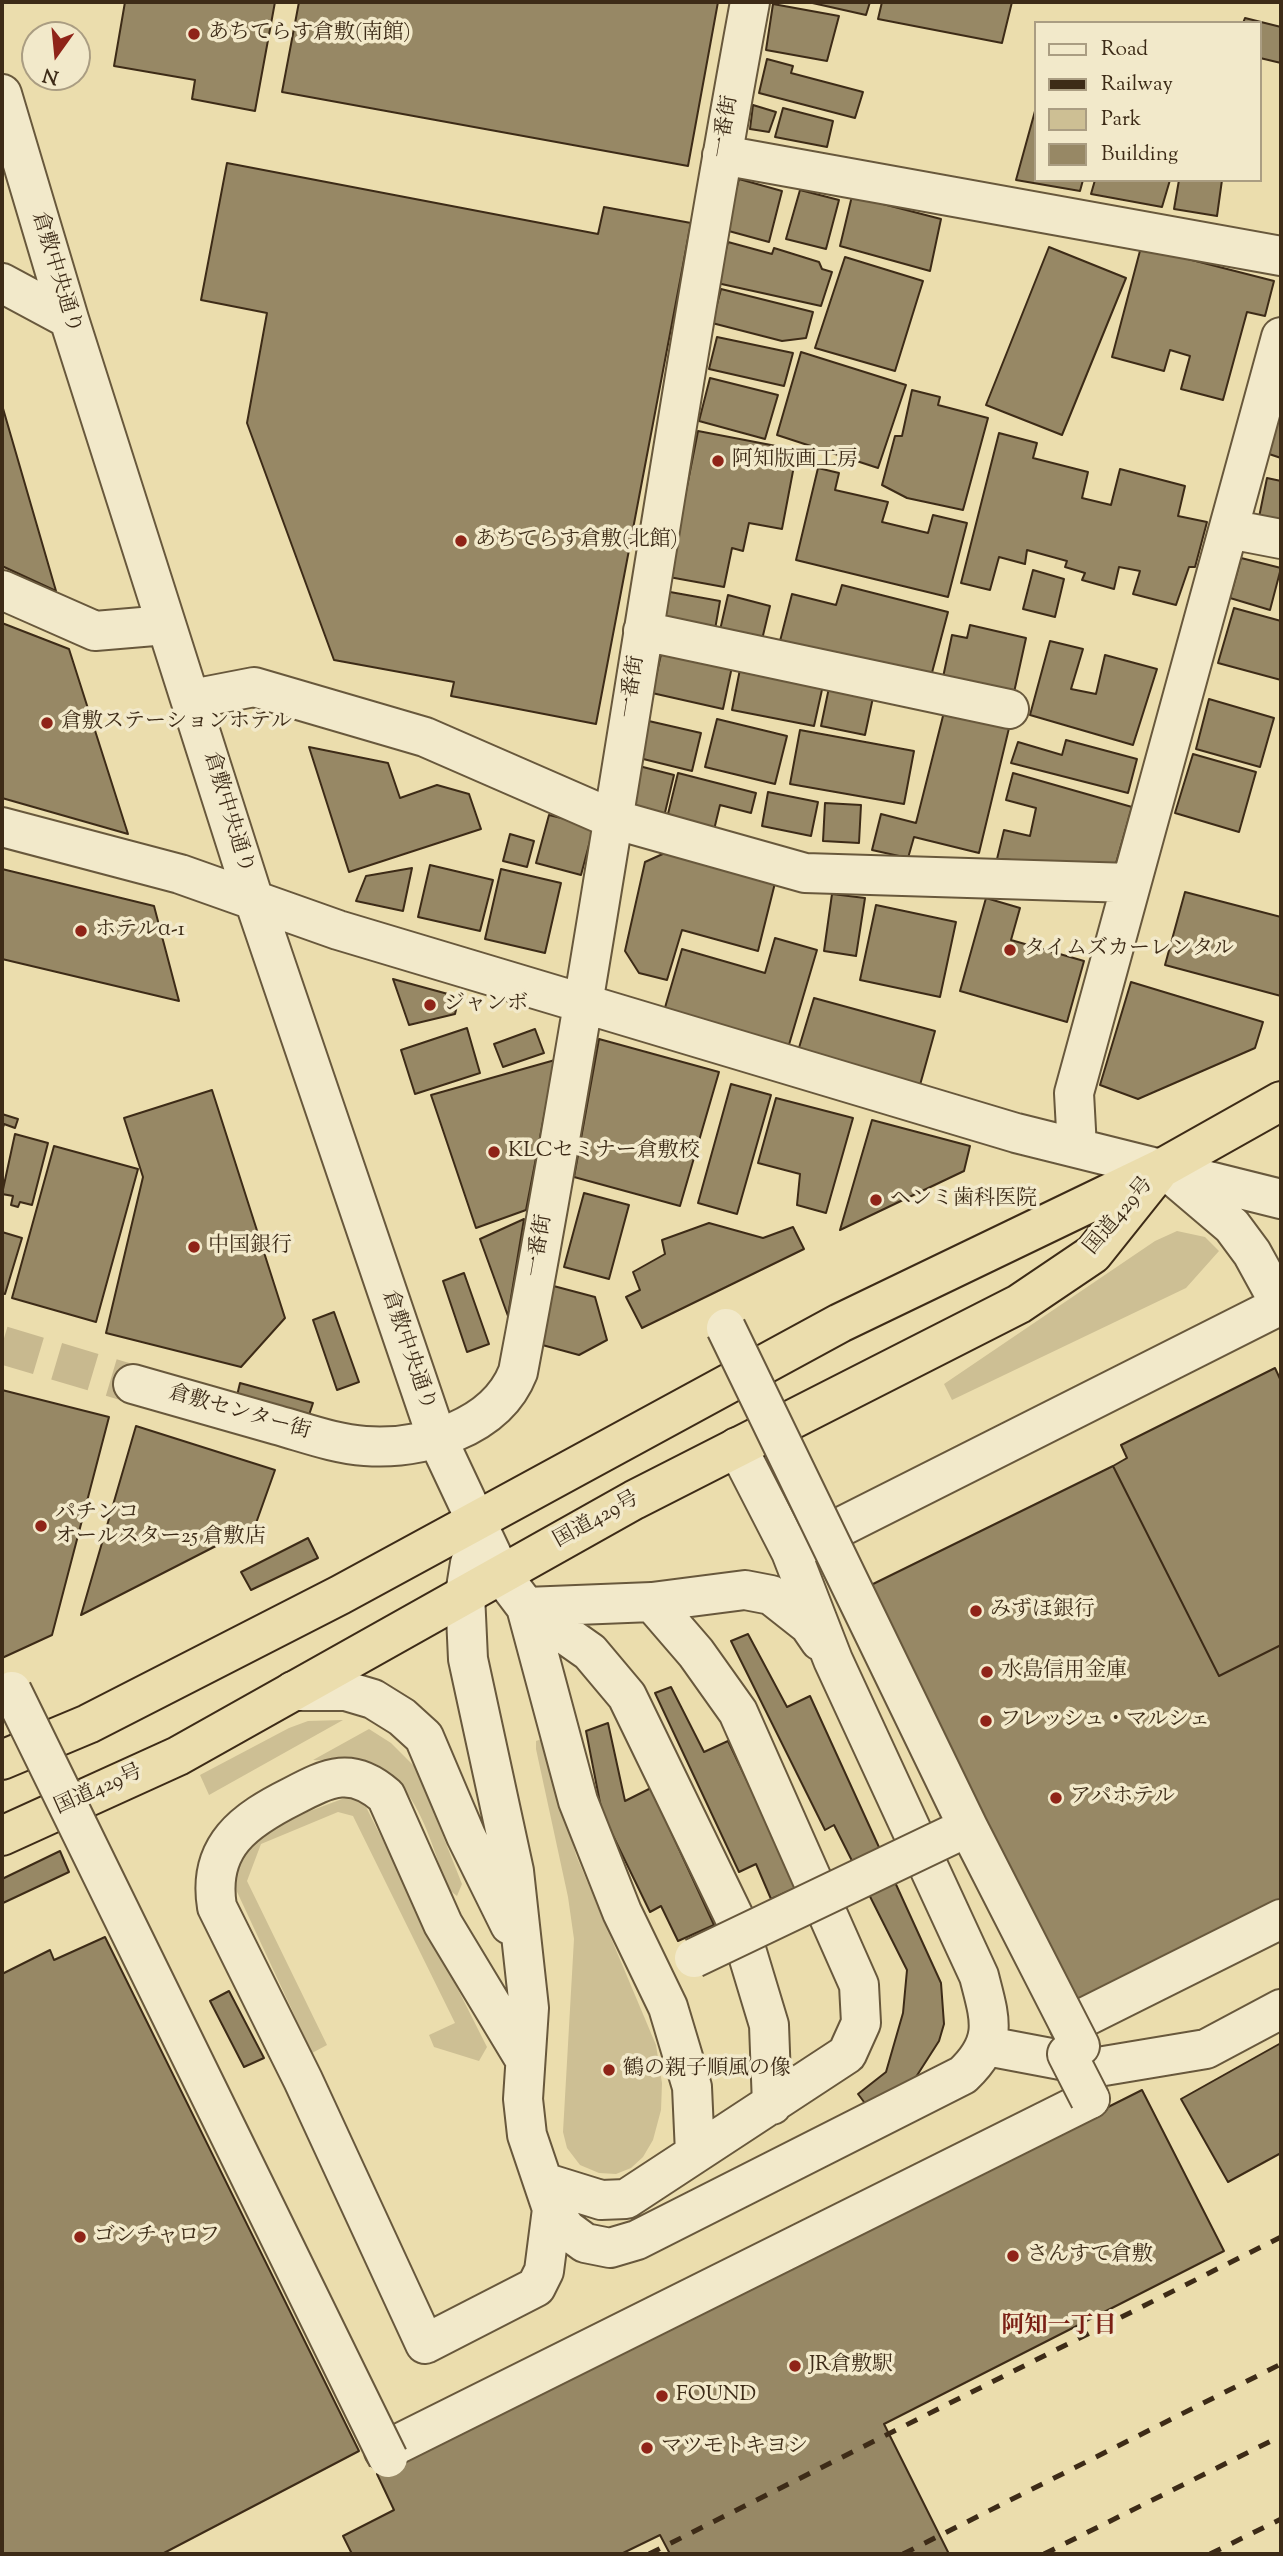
<!DOCTYPE html>
<html>
<head>
<meta charset="utf-8">
<style>
  body { margin:0 }
  #map { position:relative; width:1283px; height:2556px; overflow:hidden; background:#ebddad; font-family:"Sorts Mill Goudy",serif }
  canvas { display:block }
  .frame { position:absolute; inset:0; border:4px solid #3d2b17; pointer-events:none }
  .legend { position:absolute; left:1034px; top:21px; width:228px; height:161px; box-sizing:border-box; background:#f2e9ca; border:2px solid #aa9d82; margin:0; padding:9px 12px; list-style:none; font-size:21px; color:#3d2b17 }
  .legend li { display:flex; align-items:center; gap:14px; height:35px }
  .legend b { width:35px; border:2px solid #aa9d82 }
  .north { position:absolute; left:21px; top:21px; width:70px; height:70px; box-sizing:border-box; background:#f2e9ca; border:2px solid #aa9d82; border-radius:50%; rotate:195deg; font-size:19px; font-weight:700; line-height:28px; text-align:center; color:#3d2b17 }
  .north::after { content:''; display:block; margin:auto; width:24px; height:32px; background:#8f2418; clip-path:polygon(50% 0,100% 100%,50% 72%,0 100%) }
</style>
</head>
<body>
<div id="map">
<canvas width="1283" height="2556"></canvas>
<div class="frame"></div>
<ul class="legend">
<li><b style="height:9px;background:#f2e9ca"></b>Road</li>
<li><b style="height:9px;background:#3d2b17"></b>Railway</li>
<li><b style="height:19px;background:#cdbf94"></b>Park</li>
<li><b style="height:19px;background:#978865"></b>Building</li>
</ul>
<div class="north">N</div>
</div>
<script>
const ctx = document.querySelector('canvas').getContext('2d');
ctx.lineJoin = 'round';
function paint(path, color) { ctx.fillStyle = color; ctx.fill(path, 'evenodd'); }
function stroke(path, color, width, dash) { ctx.strokeStyle = color; ctx.lineWidth = width; ctx.lineCap = dash ? 'butt' : 'round'; ctx.setLineDash(dash || []); ctx.stroke(path); }
function label(font, color, halo, rows, align = 'center') {
  ctx.font = font + ' "Sorts Mill Goudy","Noto Serif JP",serif'; ctx.lineWidth = 7; ctx.setLineDash([]); ctx.textBaseline = 'middle'; ctx.strokeStyle = halo; ctx.fillStyle = color; for (const [text, x, y, turn = 0] of rows) {
    ctx.save(); ctx.translate(x, y); ctx.rotate((+turn || 0) * Math.PI / 180); ctx.textAlign = isNaN(turn) ? turn : align; if (halo) ctx.strokeText(text, 0, 0); ctx.fillText(text, 0, 0); ctx.restore();
  }
}
const green = new Path2D(`
  M1177,1231L1205,1237L1219,1251L1186,1288L952,1400L944,1384L1155,1241Z
  M343,1720L209,1795L200,1775L289,1728L308,1721Z
  M369,1729L391,1743L416,1768L462,1884L457,1896L448,1889C431,1845 418,1778 366,1763C350,1758 329,1761 313,1760Z
  M542,1739L576,1855L656,2045L662,2083L661,2110L653,2140L643,2157L631,2168L616,2174L599,2173L580,2165L567,2148L563,2132L574,1939L568,1897L536,1749V1741Z
  M350,1796L363,1801L487,2047L479,2061L434,2047L429,2035L455,2023L353,1816L338,1812L261,1844L247,1881L327,2045L312,2053L232,1881L254,1832Z`);
const building = new Path2D(`
  M125,2H275L255,111L192,99L195,80L114,66Z
  M299,2H718L688,166L282,92Z
  M808,2H870L866,15Z
  M882,2H1012L1002,43L878,19Z
  M773,4L839,16L827,61L766,50Z
  M1245,18L1281,27V63L1260,58V23H1243Z
  M767,59L793,66L791,73L863,92L855,118L759,93Z
  M753,105L776,112L769,132L750,129Z
  M783,108L833,121L827,147L775,137Z
  M1035,111L1036,180H1083L1080,191L1016,180Z
  M227,163L598,234L604,207L691,223L596,724L451,696L454,682L334,660L247,423L267,313L201,300Z
  M739,179L782,191L769,242L725,230Z
  M1095,180H1170L1162,207L1091,194Z
  M1179,180H1222L1217,216L1174,209Z
  M800,190L839,200L826,249L786,239Z
  M852,196L941,219L930,271L840,246Z
  M728,242L772,254L774,248L819,262L822,269L832,272L821,306L717,283Z
  M1049,247L1126,278L1062,435L986,405Z
  M1141,247L1274,281L1265,316L1247,312L1223,400L1181,389L1190,356L1170,350L1164,371L1112,357Z
  M845,257L923,281L895,371L815,348Z
  M721,289L813,312L806,338L782,341L712,323Z
  M717,337L793,353L784,386L709,369Z
  M801,352L906,385L878,468L777,435Z
  M710,378L778,395L765,439L699,421Z
  M912,390L940,397L938,405L988,418L963,510L907,498L882,485L895,436H902Z
  M1281,392V458L1260,451Z
  M2,405L56,591L2,566Z
  M698,431L797,450L782,529L749,523L743,551L732,548L724,587L669,577Z
  M999,433L1037,443L1033,458L1088,472L1082,498L1111,505L1120,469L1185,486L1178,516L1207,522L1195,567H1189L1176,605L1133,594L1140,571L1119,567L1114,589L1082,580L1085,573L1065,567L1067,561L1027,550L1025,564L999,557L990,590L961,583Z
  M818,468L839,473L835,490L888,502L882,522L928,533L933,515L967,523L948,597L796,560Z
  M1267,478L1281,481V527L1258,522Z
  M1241,558L1281,568L1270,610L1230,598Z
  M1033,570L1064,579L1055,617L1023,609Z
  M842,585L948,612L929,684L779,645L792,594L836,605Z
  M659,590L720,601L714,635L653,624Z
  M728,595L770,606L760,648L718,639Z
  M1234,608L1281,621V680L1218,663Z
  M2,623L69,649L128,834L2,798Z
  M970,625L1026,638L1013,697L942,682L952,635L967,638Z
  M1050,641L1083,649L1071,689L1096,694L1105,655L1157,669L1133,745L1030,715Z
  M663,646L733,662L723,709L652,693Z
  M742,659L825,676L814,726L732,710Z
  M831,678L875,688L865,735L821,726Z
  M1209,699L1274,718L1260,767L1196,749Z
  M945,708L1010,724L979,853L914,837L908,858L872,850L881,814L916,823Z
  M640,719L701,733L692,771L631,756Z
  M717,719L787,736L775,784L705,767Z
  M800,730L914,751L904,804L790,784Z
  M1066,740L1137,759L1128,793L1011,763L1018,742L1062,755Z
  M309,747L388,763L400,798L437,785L469,794L481,829L349,872Z
  M1193,754L1256,772L1239,832L1175,813Z
  M639,766L674,775L662,825L626,816Z
  M678,773L756,793L751,813L720,805L713,834L666,822Z
  M1013,773L1132,807L1115,867L997,859L1004,830L1030,836L1036,808L1006,800Z
  M768,792L818,802L811,836L762,826Z
  M825,803L861,805L859,843L823,841Z
  M549,815L594,826L581,875L536,863Z
  M510,834L534,841L527,867L503,861Z
  M676,848L776,879L758,951L682,930L667,980L639,973L625,951L645,862Z
  M430,865L493,880L480,931L418,917Z
  M412,868L403,911L356,901L366,876Z
  M2,869L154,906L179,1001L2,959Z
  M501,869L561,883L545,953L485,939Z
  M1185,892L1281,917V996L1165,965Z
  M832,894L865,898L856,956L824,951Z
  M986,898L1020,908L1011,940L1084,961L1067,1022L960,991Z
  M876,905L956,922L940,997L860,980Z
  M775,938L817,950L788,1048L664,1011L682,949L765,973Z
  M393,979L459,997L455,1014L409,1025Z
  M1131,982L1263,1022L1255,1048L1138,1099L1100,1085Z
  M814,998L935,1031L920,1085L798,1051Z
  M467,1028L480,1073L415,1094L401,1050Z
  M535,1029L544,1053L503,1067L494,1044Z
  M599,1039L719,1072L680,1206L574,1177Z
  M555,1060L526,1210L476,1228L431,1095Z
  M731,1084L771,1095L737,1214L698,1203Z
  M212,1090L285,1318L241,1367L106,1333L143,1177L124,1118Z
  M776,1098L853,1118L826,1213L797,1205L800,1174L758,1163Z
  M2,1114L18,1119L15,1128L4,1124L2,1131Z
  M872,1120L970,1146L964,1171L840,1230Z
  M15,1134L48,1143L32,1205L20,1202L18,1207L11,1205L13,1196L2,1194Z
  M54,1146L138,1169L96,1322L12,1298Z
  M584,1193L629,1205L609,1279L564,1267Z
  M524,1219L508,1316L480,1239Z
  M709,1223L763,1238L793,1227L804,1249L642,1328L626,1297L640,1290L633,1272L665,1254L662,1240Z
  M2,1232L22,1238L5,1294L2,1293Z
  M464,1273L489,1344L467,1352L443,1281Z
  M546,1284L595,1297L607,1340L579,1355L535,1343Z
  M334,1312L359,1382L337,1390L313,1320Z
  M1275,1368L1281,1381V1645L1219,1676L1113,1466L1127,1458L1121,1445Z
  M240,1383L313,1403L306,1424L235,1404Z
  M2,1390L109,1417L52,1635L2,1658Z
  M136,1426L275,1470L255,1526L81,1615Z
  M1113,1466L1219,1676L1281,1645V1914L1078,2014L869,1586Z
  M308,1538L318,1558L251,1590L241,1572Z
  M748,1634L787,1707L810,1696L941,1983L944,2024L939,2041L916,2077L870,2110L858,2094L886,2072L903,2013L907,1970L834,1825L825,1830L731,1641Z
  M671,1687L704,1752L728,1741L798,1887L771,1899L756,1864L739,1872L655,1693Z
  M608,1723L625,1801L651,1788L714,1925L678,1941L661,1906L650,1912L602,1813L586,1731Z
  M60,1851L69,1872L3,1903L2,1879Z
  M105,1937L359,2451L162,2554H2V1974L50,1950L54,1960Z
  M229,1991L264,2058L244,2067L210,2001Z
  M1281,2043V2153L1228,2182L1181,2099Z
  M1142,2090L1224,2251L884,2424L949,2554H670L660,2535L621,2554H352L343,2536L394,2510L377,2474Z`);
const minorTunnel = new Path2D(`
  M2,1345L133,1384`);
const minor = new Path2D(`
  M2,94L69,319L254,900L437,1438L501,1574L526,1607L590,1652L627,1696L740,1929L769,2025L772,2105
  M722,155L1281,256
  M2,283L69,319
  M1229,529L1281,539
  M2,590L95,631L166,625
  M643,631L1009,709
  M192,699L254,687L425,737L613,819L805,873L1131,883
  M2,827L180,874L338,930L1016,1133L1281,1199
  M1077,1148L1074,1093L1281,337
  M1172,1175L1232,1226L1252,1253L1281,1306
  M133,1384C181,1398 229,1411 277,1425C306,1433 335,1444 365,1446C423,1450 496,1428 518,1372C604,916 666,457 750,2
  M795,1550L1281,1305
  M470,1563L465,1594L468,1659L514,1871L529,2008L523,2099L527,2135L552,2209L566,2229L585,2243L610,2248L637,2240L963,2075C999,2041 990,2019 979,1976L833,1660L791,1552L737,1447
  M293,1691H346L373,1699L402,1717L424,1737L466,1836L510,1925
  M1069,2025L1281,1919
  M987,2046L1098,2067L1206,2049L1281,2009
  M525,2060L443,1924L386,1796C352,1766 329,1777 293,1796C245,1820 207,1846 217,1907L303,2080L425,2344L536,2287L544,2271L552,2209
  M695,2153L692,2087L668,2007L622,1912L578,1801L526,1607L652,1602L745,1590L771,1595L809,1625L820,1641
  M543,2182L601,2200L626,2199L847,2054L861,2023L859,1985L738,1712L696,1653L652,1602
  M384,2451L1090,2099`);
const highway = new Path2D(`
  M2,1760L88,1724L340,1595L840,1323L1162,1168L1281,1101
  M2,1836L178,1756L634,1500L1019,1304L1093,1254L1156,1175`);
const rail = new Path2D(`
  M649,2554L1281,2237
  M903,2554L1281,2364
  M1044,2554L1281,2436
  M1210,2554L1281,2519`);
const minorBridge = new Path2D(`
  M726,1328L968,1827L1080,2046L1067,2054L1090,2099
  M12,1691L388,2458
  M694,1958L968,1827`);
const markers = [
  [194,34,7,"#8f2418"],
  [718,461,7,"#8f2418"],
  [461,541,7,"#8f2418"],
  [47,723,7,"#8f2418"],
  [81,931,7,"#8f2418"],
  [1010,950,7,"#8f2418"],
  [430,1005,7,"#8f2418"],
  [494,1152,7,"#8f2418"],
  [876,1200,7,"#8f2418"],
  [194,1247,7,"#8f2418"],
  [41,1526,7,"#8f2418"],
  [976,1611,7,"#8f2418"],
  [987,1672,7,"#8f2418"],
  [986,1721,7,"#8f2418"],
  [1056,1798,7,"#8f2418"],
  [609,2070,7,"#8f2418"],
  [80,2237,7,"#8f2418"],
  [1013,2256,7,"#8f2418"],
  [795,2366,7,"#8f2418"],
  [662,2396,7,"#8f2418"],
  [647,2448,7,"#8f2418"]
];
const poiNames = [
  ["あちてらす倉敷(南館)",208,34],
  ["阿知版画工房",732,461],
  ["あちてらす倉敷(北館)",475,541],
  ["倉敷ステーションホテル",61,723],
  ["ホテルα-1",95,931],
  ["タイムズカーレンタル",1024,950],
  ["ジャンボ",444,1005],
  ["KLCセミナー倉敷校",508,1152],
  ["ヘンミ歯科医院",890,1200],
  ["中国銀行",208,1247],
  ["パチンコ",55,1514],
  ["オールスター25 倉敷店",55,1538],
  ["みずほ銀行",990,1611],
  ["水島信用金庫",1001,1672],
  ["フレッシュ・マルシェ",1000,1721],
  ["アパホテル",1070,1798],
  ["鶴の親子順風の像",623,2070],
  ["ゴンチャロフ",94,2237],
  ["さんすて倉敷",1027,2256],
  ["JR倉敷駅",809,2366],
  ["FOUND",676,2396],
  ["マツモトキヨシ",661,2448]
];
const streetNames = [
  ["一番街",727,127,-80],
  ["倉敷中央通り",55,273,73],
  ["一番街",634,687,-81],
  ["倉敷中央通り",227,813,73],
  ["国道429号",1120,1217,-50],
  ["一番街",541,1246,-80],
  ["倉敷中央通り",407,1351,71],
  ["倉敷センター街",239,1414,16],
  ["国道429号",597,1521,-29],
  ["国道429号",99,1791,-24]
];
const neighbourhoodNames = [
  ["阿知一丁目",1059,2328]
];
paint(green, '#cdbf94');
paint(building, '#978865');
stroke(building, '#3d2b17', 2);
stroke(minorTunnel, '#c8b98f', 38, [38, 19]);
stroke(minor, '#68583c', 42);
stroke(highway, '#3d2b17', 42);
stroke(minor, '#f2e9ca', 38);
stroke(highway, '#ebddad', 38);
stroke(rail, '#3d2b17', 5, [12, 12]);
stroke(minorBridge, '#68583c', 42, []);
stroke(minorBridge, '#f2e9ca', 38);
for (const [x, y, r, color] of markers) { const dot = new Path2D(); dot.arc(x, y, r, 0, 2 * Math.PI); ctx.fillStyle = color; ctx.fill(dot); stroke(dot, '#f2e9ca', 2.5); }
label('21px', '#3d2b17', '#f2e9ca', poiNames, 'left');
label('21px', '#3d2b17', '#f2e9ca', streetNames);
label('bold 23px', '#7a1f14', '#f2e9ca', neighbourhoodNames);
</script>
</body>
</html>
